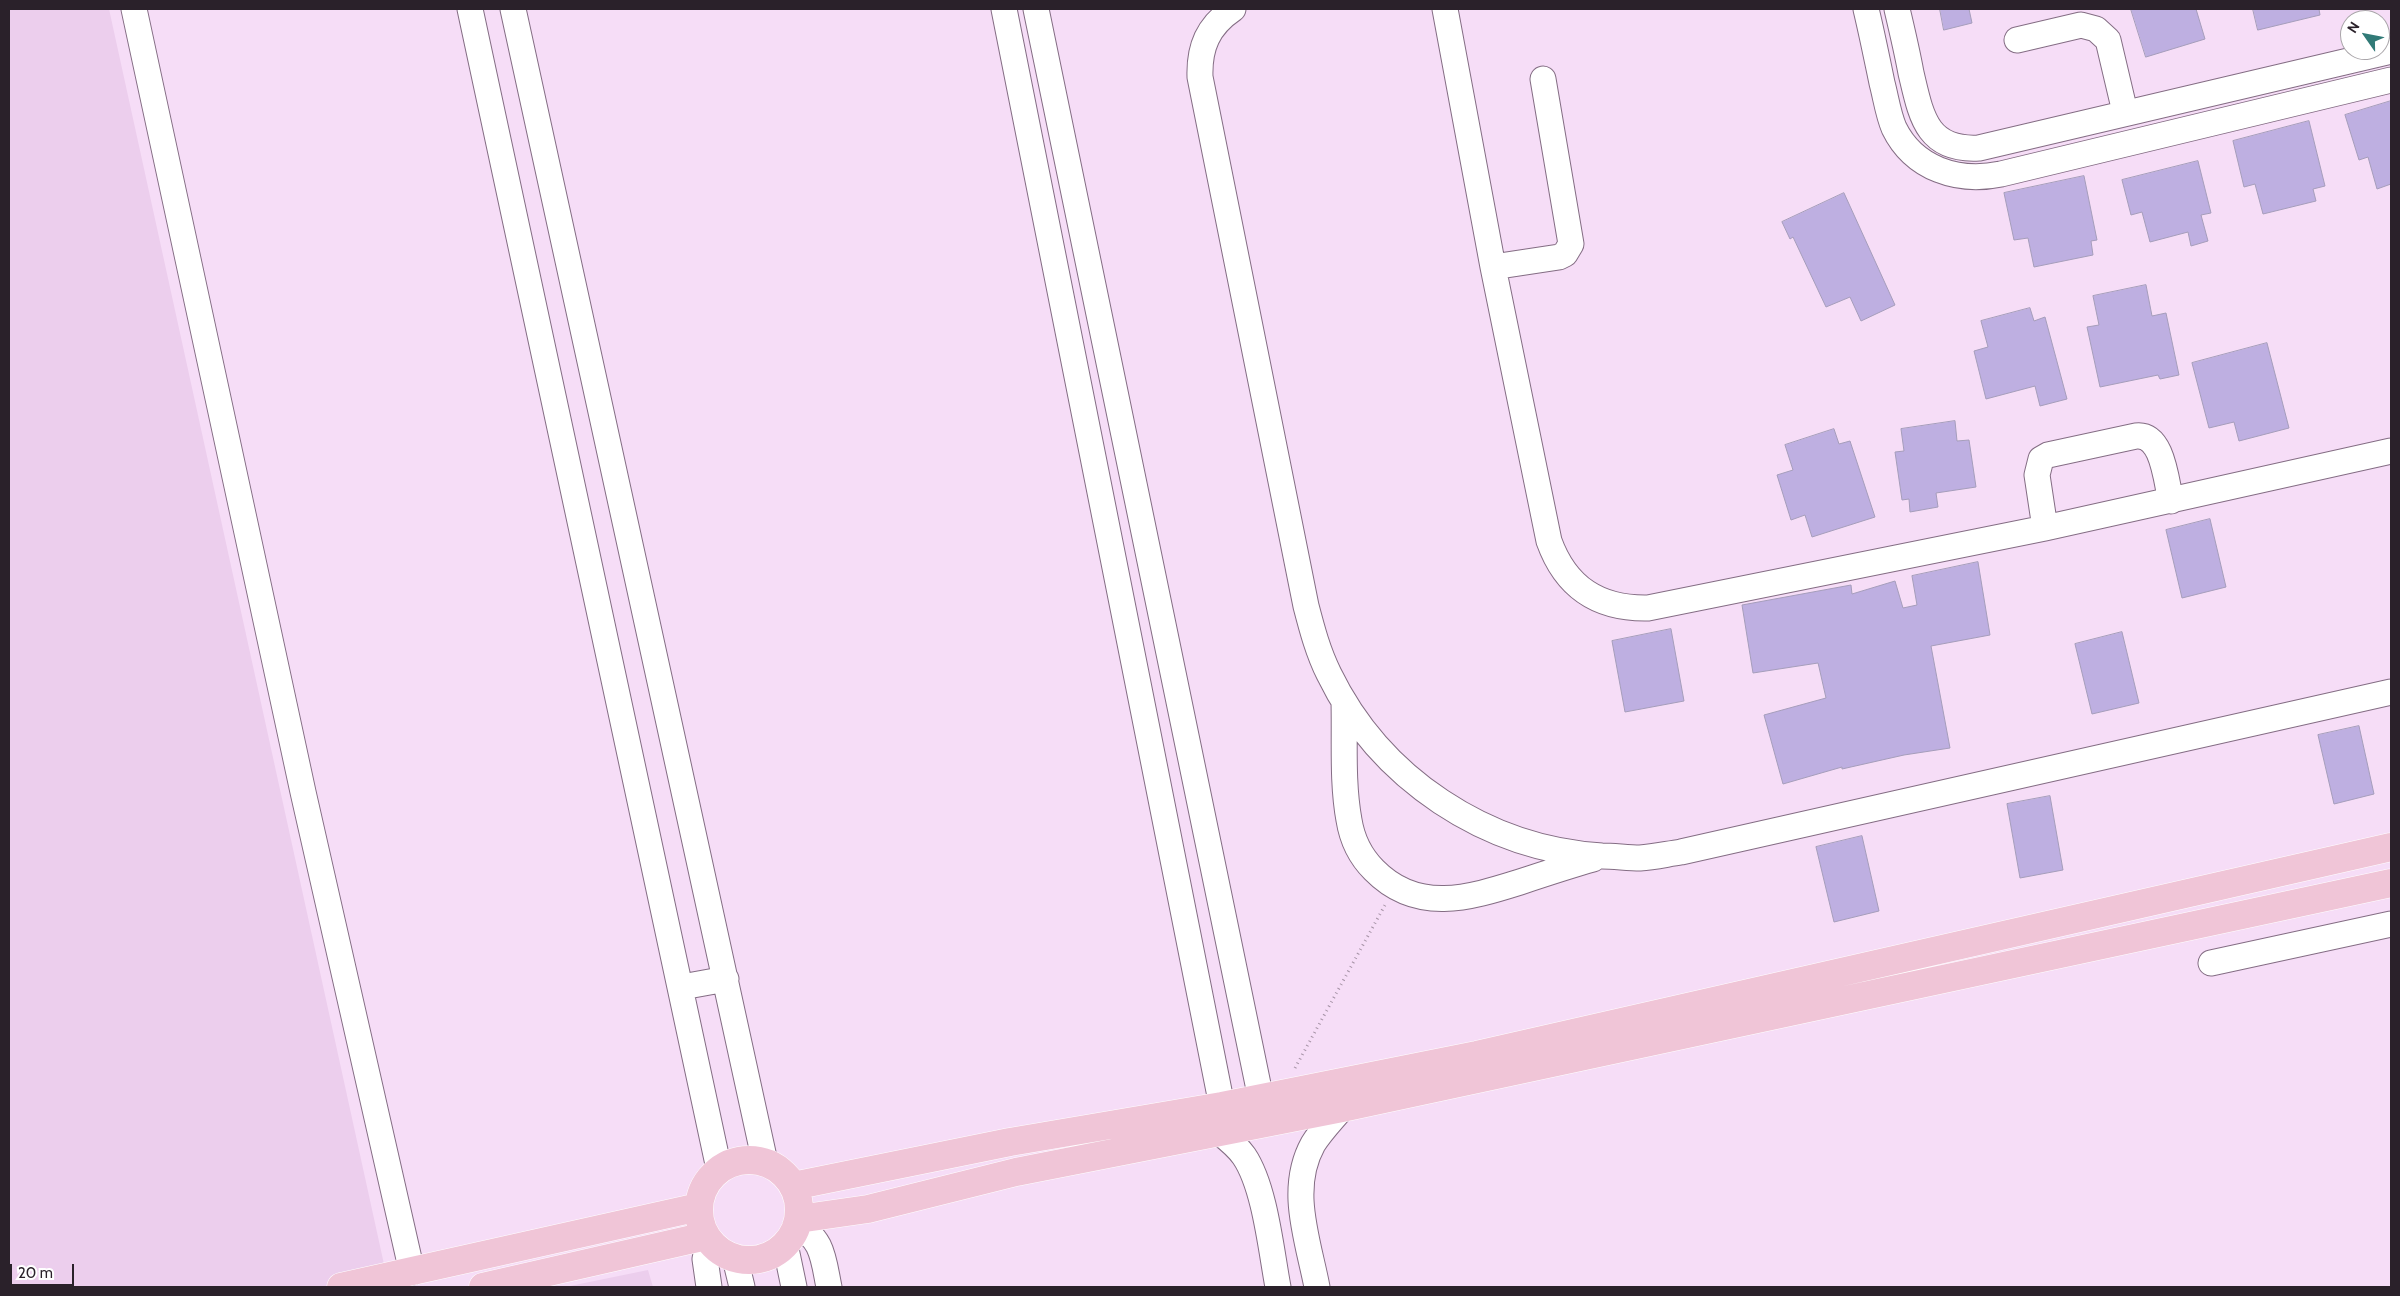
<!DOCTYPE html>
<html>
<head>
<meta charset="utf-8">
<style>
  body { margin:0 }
  #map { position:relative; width:2400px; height:1296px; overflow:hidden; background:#f6ddf7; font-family:Cabin,sans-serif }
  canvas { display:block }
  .frame { position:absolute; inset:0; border:10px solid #2a212a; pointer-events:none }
  .north { position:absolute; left:2340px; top:10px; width:50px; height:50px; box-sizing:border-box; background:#fff; border:1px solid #aaa6aa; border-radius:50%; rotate:303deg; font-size:14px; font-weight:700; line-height:20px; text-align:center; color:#2a212a }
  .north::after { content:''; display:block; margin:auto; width:18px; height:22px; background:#317a77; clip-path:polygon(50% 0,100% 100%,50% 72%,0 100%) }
  .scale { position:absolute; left:10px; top:1264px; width:64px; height:22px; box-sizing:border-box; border:2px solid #2a212a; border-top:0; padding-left:6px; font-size:15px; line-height:18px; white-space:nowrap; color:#2a212a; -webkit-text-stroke:4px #fff; paint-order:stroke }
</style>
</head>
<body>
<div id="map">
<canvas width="2400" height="1296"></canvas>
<div class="frame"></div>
<div class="north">N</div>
<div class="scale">20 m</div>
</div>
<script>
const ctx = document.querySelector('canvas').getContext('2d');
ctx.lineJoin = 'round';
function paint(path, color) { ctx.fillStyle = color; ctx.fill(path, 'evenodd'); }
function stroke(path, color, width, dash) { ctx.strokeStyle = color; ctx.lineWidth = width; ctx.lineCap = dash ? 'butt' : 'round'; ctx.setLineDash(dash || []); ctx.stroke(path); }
const built = new Path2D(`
  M9,9H109L389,1287H9Z
  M648,1270L653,1287H565Z`);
const building = new Path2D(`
  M1940,9H1969L1972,23L1944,30Z
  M2131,9H2196L2205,39L2146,57Z
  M2253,9H2319L2320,15L2258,30Z
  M2391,101V184L2377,189L2368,157L2359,160L2345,115Z
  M2309,121L2325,186L2313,189L2316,201L2263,214L2255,184L2244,187L2233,141Z
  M2198,161L2211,213L2201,215L2208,241L2191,246L2188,232L2150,242L2142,212L2131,215L2122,180Z
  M2084,176L2097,240L2091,241L2093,255L2034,267L2028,238L2014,240L2004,193Z
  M1844,193L1895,305L1861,321L1850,297L1826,307L1793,237L1790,239L1782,222Z
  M2146,285L2152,316L2166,313L2179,375L2160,379L2158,375L2100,387L2087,327L2099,325L2093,296Z
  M2030,308L2034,321L2045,317L2067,399L2040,406L2035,386L1986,399L1974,351L1988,347L1981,321Z
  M2267,343L2289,428L2239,441L2234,422L2209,428L2192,363Z
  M1955,421L1957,441L1969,440L1976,487L1936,493L1938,507L1910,512L1909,499L1902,500L1895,452L1904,451L1901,429Z
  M1834,429L1839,444L1850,441L1875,517L1812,537L1805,515L1791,520L1777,475L1793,470L1785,445Z
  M2210,519L2226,587L2182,598L2166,530Z
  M1978,562L1990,635L1931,646L1950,748L1904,755L1842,769V767L1783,784L1764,715L1826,698L1819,667L1818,663L1753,673L1742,605L1851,585L1852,594L1895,581L1903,608L1917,605L1912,576Z
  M1671,629L1684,701L1625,712L1612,641Z
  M2122,632L2139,703L2092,714L2075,644Z
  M2359,726L2374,794L2334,804L2318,735Z
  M2050,796L2063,870L2020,878L2007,804Z
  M1862,836L1879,911L1834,922L1816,847Z`);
const path = new Path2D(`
  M1295,1068L1385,905`);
const minor = new Path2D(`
  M134,9L303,792L412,1272
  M470,9L719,1169
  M513,9L765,1162
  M1004,9L1222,1106
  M1036,9L1261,1099
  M1233,9C1208,26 1199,47 1200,77L1306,606C1312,629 1318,652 1329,674C1380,779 1486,849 1602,856C1614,856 1628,858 1640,858C1654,857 1667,854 1681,852L2391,692
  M1445,9L1493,267L1549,541C1566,588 1599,609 1648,608L2045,528L2391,451
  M1866,9C1872,34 1877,59 1882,83C1886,98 1888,114 1894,128C1914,169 1958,183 2001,174L2391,80
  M1897,9C1902,30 1907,51 1911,73C1921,115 1926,151 1979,148L2391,51
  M2017,40L2081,25L2096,29L2108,40L2125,112
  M1493,267L1559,257L1565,254L1571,244L1543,79
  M2045,528L2037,475L2041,459L2048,455L2136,436C2163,433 2166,481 2171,501
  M1344,702C1345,741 1342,782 1349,820C1352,839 1361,857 1374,870C1417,914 1469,898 1520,882C1544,874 1568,866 1593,859
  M2211,963L2391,924
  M682,987L726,979
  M1219,1132C1228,1139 1237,1146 1244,1156C1265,1187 1271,1250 1278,1287
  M795,1228C823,1233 824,1264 829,1287
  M785,1244L794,1287
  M735,1258L742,1287
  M709,1287L705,1259L709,1240
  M1317,1287C1308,1240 1288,1189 1313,1144C1321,1131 1332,1120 1342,1108`);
const major = new Path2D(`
  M699 1210a50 50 0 1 1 100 0a50 50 0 1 1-100 0Z
  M793,1186L1010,1142L1222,1106L1477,1055L2391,847
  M798,1219L868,1209L1016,1172L1342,1108L2391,883
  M341,1287L699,1207
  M483,1287L706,1236`);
paint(built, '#ecceed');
paint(building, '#beafe1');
stroke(building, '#a59dba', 1);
stroke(minor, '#846d84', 27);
stroke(major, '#fff', 29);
stroke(path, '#a693a6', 3, [1, 4]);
stroke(minor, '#fff', 25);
stroke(major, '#f0c5d7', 28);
</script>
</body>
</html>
